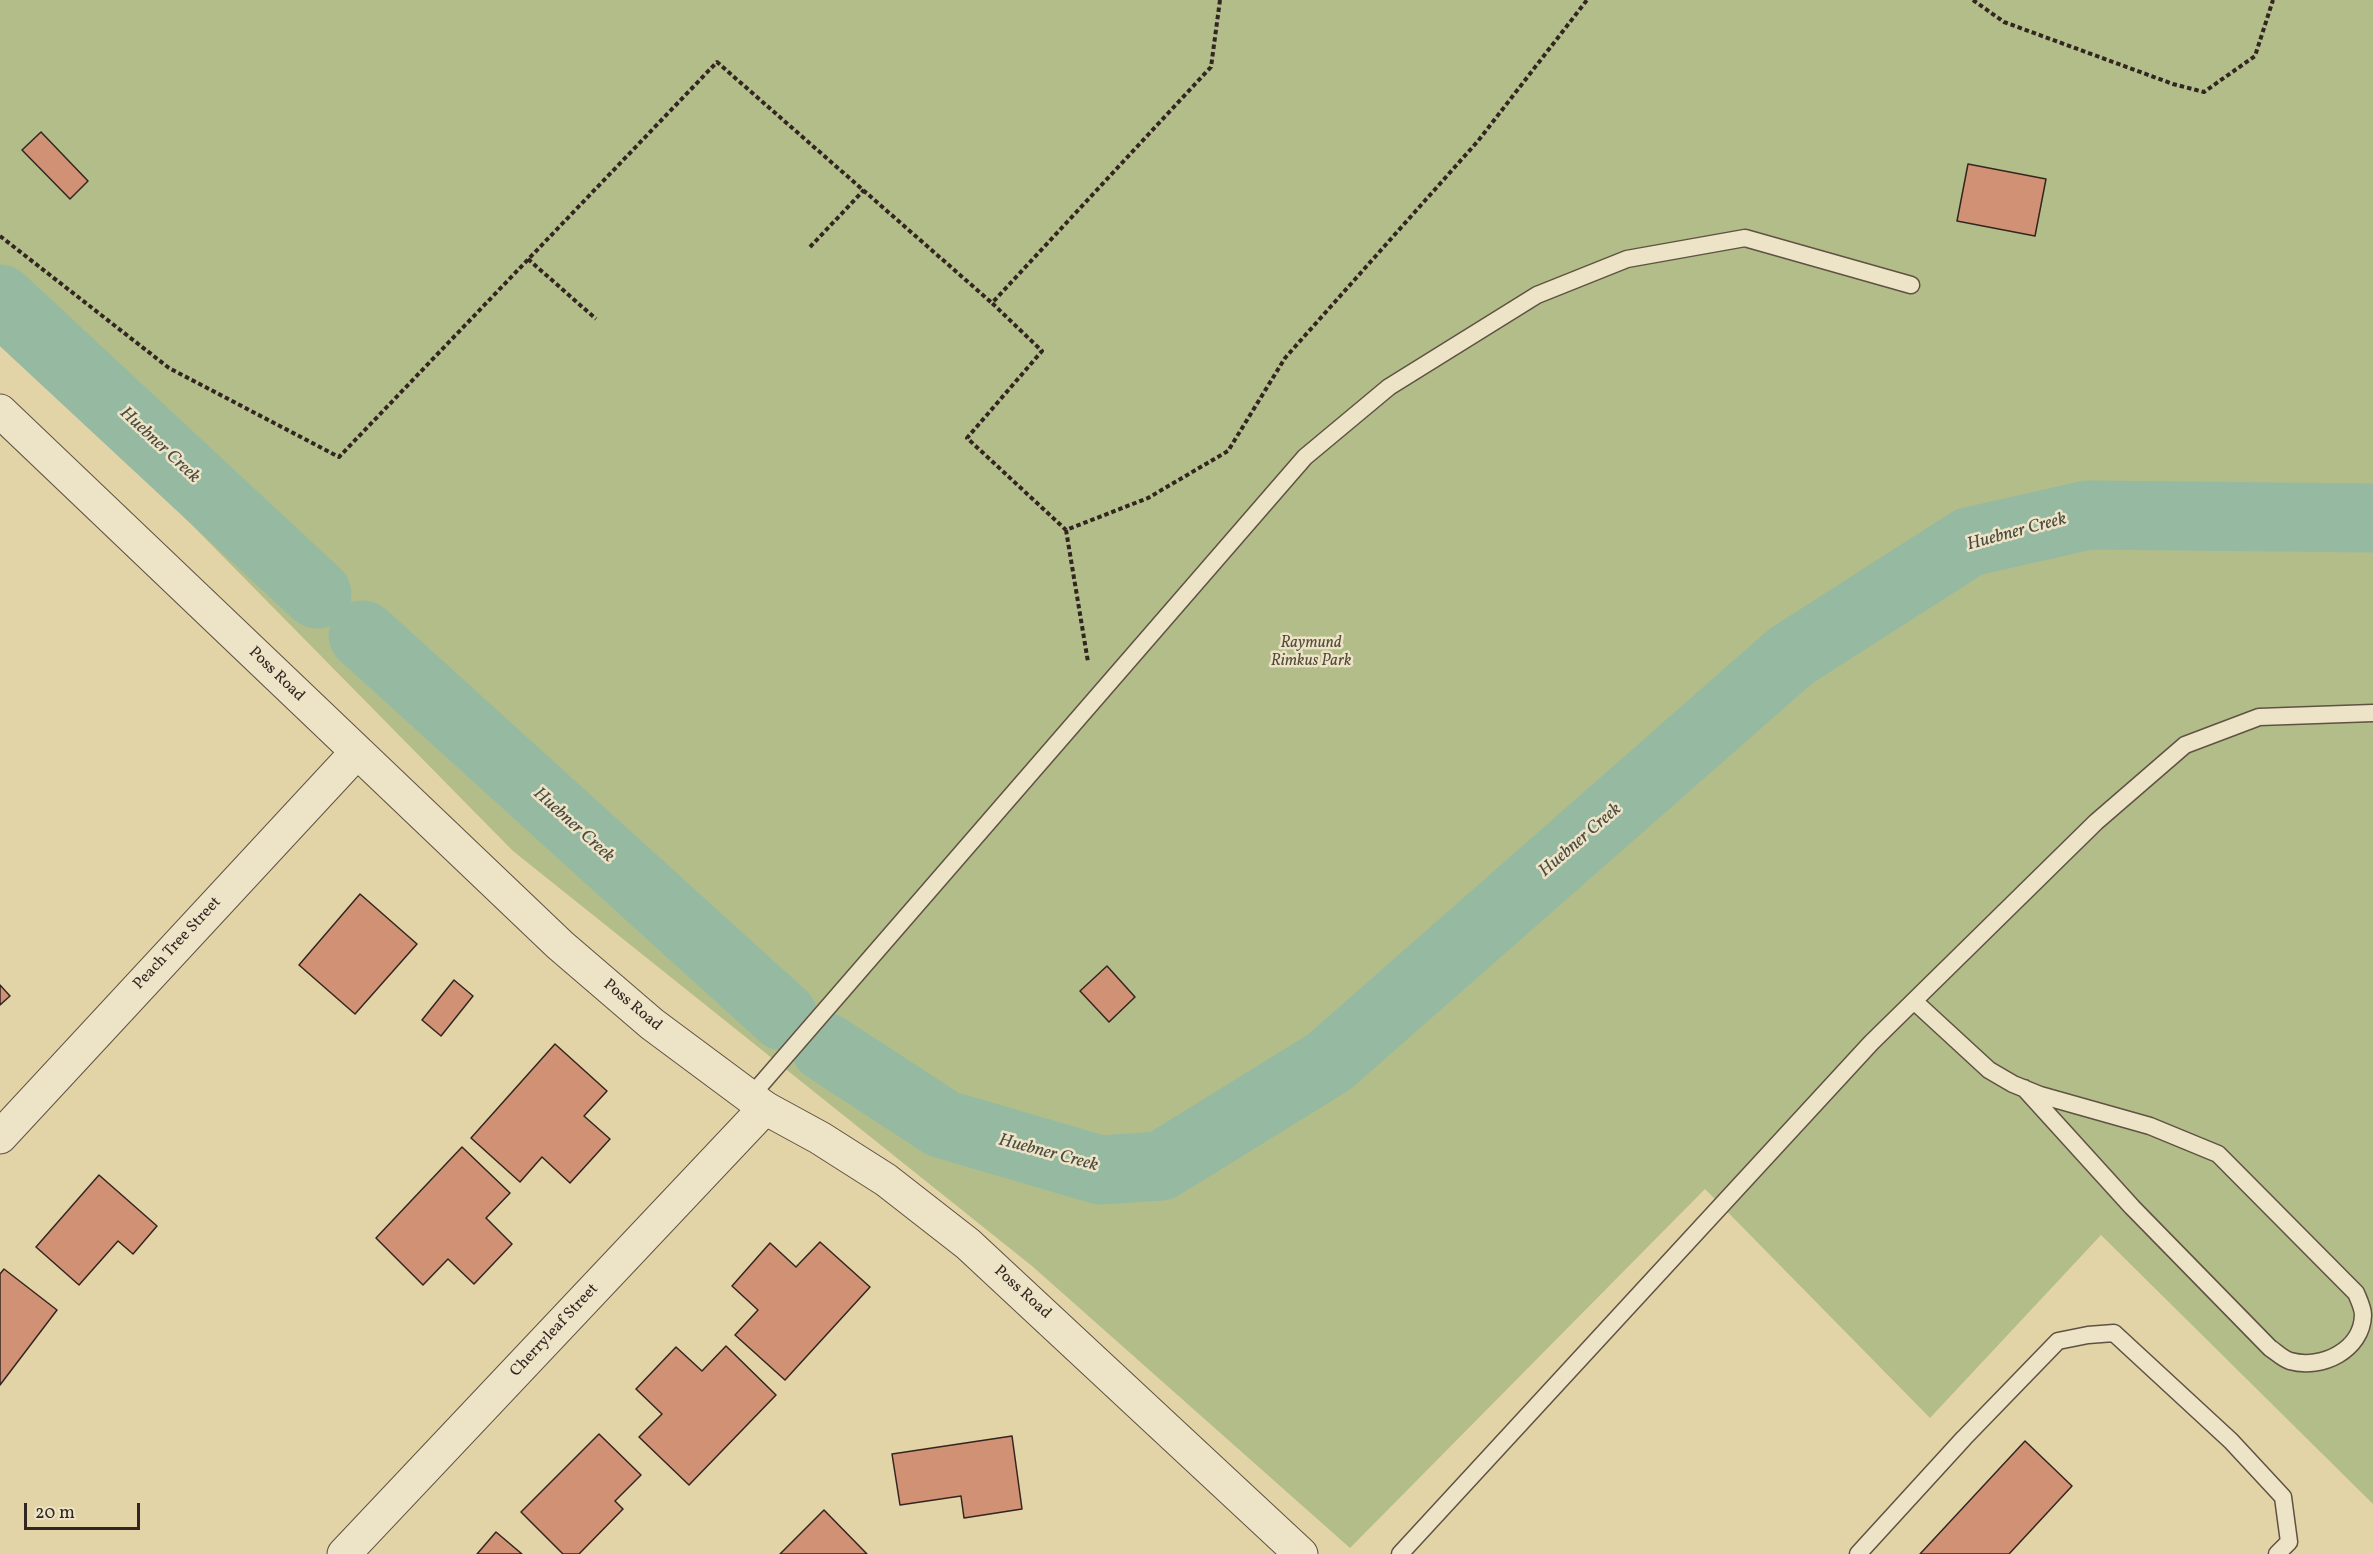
<!DOCTYPE html>
<html>
<head>
<meta charset="utf-8">
<style>
  body { margin:0 }
  #map { position:relative; width:2373px; height:1554px; overflow:hidden; background:#e3d4a7; font-family:Vollkorn,serif }
  canvas { display:block }
  .scale { position:absolute; left:24px; top:1503px; width:116px; height:27px; box-sizing:border-box; border:3px solid #332621; border-top:0; padding-left:8px; font-size:18px; line-height:21px; white-space:nowrap; color:#332621; -webkit-text-stroke:4px #ede3c6; paint-order:stroke }
</style>
</head>
<body>
<div id="map">
<canvas width="2373" height="1554"></canvas>
<div class="scale">20 m</div>
</div>
<script>
const ctx = document.querySelector('canvas').getContext('2d');
ctx.lineJoin = 'round';
function paint(path, color) { ctx.fillStyle = color; ctx.fill(path, 'evenodd'); }
function stroke(path, color, width, dash) { ctx.strokeStyle = color; ctx.lineWidth = width; ctx.lineCap = dash ? 'butt' : 'round'; ctx.setLineDash(dash || []); ctx.stroke(path); }
function label(font, color, halo, rows, align = 'center') {
  ctx.font = font + ' Vollkorn,serif'; ctx.lineWidth = 5; ctx.setLineDash([]); ctx.textBaseline = 'middle'; ctx.strokeStyle = halo; ctx.fillStyle = color; for (const [text, x, y, turn = 0] of rows) {
    ctx.save(); ctx.translate(x, y); ctx.rotate((+turn || 0) * Math.PI / 180); ctx.textAlign = isNaN(turn) ? turn : align; if (halo) ctx.strokeText(text, 0, 0); ctx.fillText(text, 0, 0); ctx.restore();
  }
}
const green = new Path2D(`
  M0,0H2373V1504L2101,1235L1930,1418L1705,1189L1350,1548L1032,1266L513,851L0,330Z`);
const river = new Path2D(`
  M0,299L317,594
  M363,635L783,1016
  M825,1047L943,1124L1100,1170L1161,1166L1329,1062L1791,656L1969,542L2088,515L2373,518`);
const building = new Path2D(`
  M41,132L88,181L70,199L22,150Z
  M1968,164L2046,179L2035,236L1957,221Z
  M360,894L417,944L355,1014L299,965Z
  M1107,966L1135,997L1109,1022L1080,991Z
  M454,980L473,996L441,1036L422,1020Z
  M0,985L10,996L0,1005Z
  M555,1044L607,1091L584,1116L610,1139L570,1183L542,1157L520,1182L471,1138Z
  M462,1147L510,1193L486,1218L512,1244L474,1284L448,1259L423,1285L376,1238Z
  M99,1175L157,1226L133,1254L118,1241L79,1285L36,1247Z
  M820,1242L870,1287L785,1380L735,1335L758,1310L732,1286L770,1243L796,1267Z
  M4,1269L57,1310L0,1385V1274Z
  M726,1346L776,1395L689,1485L639,1437L662,1414L636,1389L676,1347L702,1371Z
  M599,1434L641,1475L615,1501L623,1509L579,1554H563L521,1512Z
  M1012,1436L1022,1509L964,1518L961,1496L900,1505L892,1454Z
  M2025,1441L2072,1486L2009,1554H1920Z
  M824,1510L867,1554H780Z
  M496,1532L522,1554H477Z`);
const path = new Path2D(`
  M1220,0L1211,67L992,303L1042,351L967,438L1066,530L1148,498L1228,451L1285,358L1478,141L1587,0
  M1973,0L2004,22L2173,84L2204,92L2255,56L2273,0
  M0,236L169,368L339,457L717,62L992,303
  M810,247L864,190
  M528,259L596,319
  M1066,530L1088,662`);
const service = new Path2D(`
  M1914,1001L1989,1070L2013,1084L2040,1095L2150,1126L2218,1154L2356,1293C2359,1300 2363,1308 2363,1315C2362,1350 2322,1370 2290,1361C2283,1359 2276,1352 2270,1348L2132,1207L2024,1088
  M750,1097L1305,457L1389,387L1537,295L1627,259L1745,238L1911,285
  M1400,1554L1871,1043L2096,822L2185,745L2259,717L2373,713
  M1858,1554L1964,1438L2058,1341L2088,1335L2114,1333L2231,1441L2283,1497L2289,1542L2277,1554`);
const minor = new Path2D(`
  M0,1137L357,752
  M344,1554L765,1108`);
const tertiary = new Path2D(`
  M0,411L560,945L652,1024L765,1108L820,1138L886,1180L968,1244L1301,1554`);
const parkNames = [
  ["Raymund",1311,644],
  ["Rimkus Park",1311,662]
];
const streetNames = [
  ["Poss Road",276,675,44],
  ["Peach Tree Street",178,944,-47],
  ["Poss Road",632,1006,40],
  ["Poss Road",1022,1293,42],
  ["Cherryleaf Street",555,1331,-47]
];
const waterNames = [
  ["Huebner Creek",159,446,43],
  ["Huebner Creek",2017,533,-15],
  ["Huebner Creek",573,826,42],
  ["Huebner Creek",1581,841,-41],
  ["Huebner Creek",1048,1154,15]
];
paint(green, '#b2bd89');
stroke(river, '#96b9a2', 69);
paint(building, '#d19175');
stroke(building, '#332621', 1.5);
stroke(service, '#5f5242', 19);
stroke(minor, '#5f5242', 35);
stroke(tertiary, '#5f5242', 35);
stroke(path, '#332621', 4, [4.5, 3]);
stroke(service, '#ede3c6', 16);
stroke(minor, '#ede3c6', 33);
stroke(tertiary, '#ede3c6', 33);
label('italic 16px', '#534c3b', '#ede3c6', parkNames);
label('16px', '#332621', '#ede3c6', streetNames);
label('italic 18px', '#4c4b41', '#ede3c6', waterNames);
</script>
</body>
</html>
